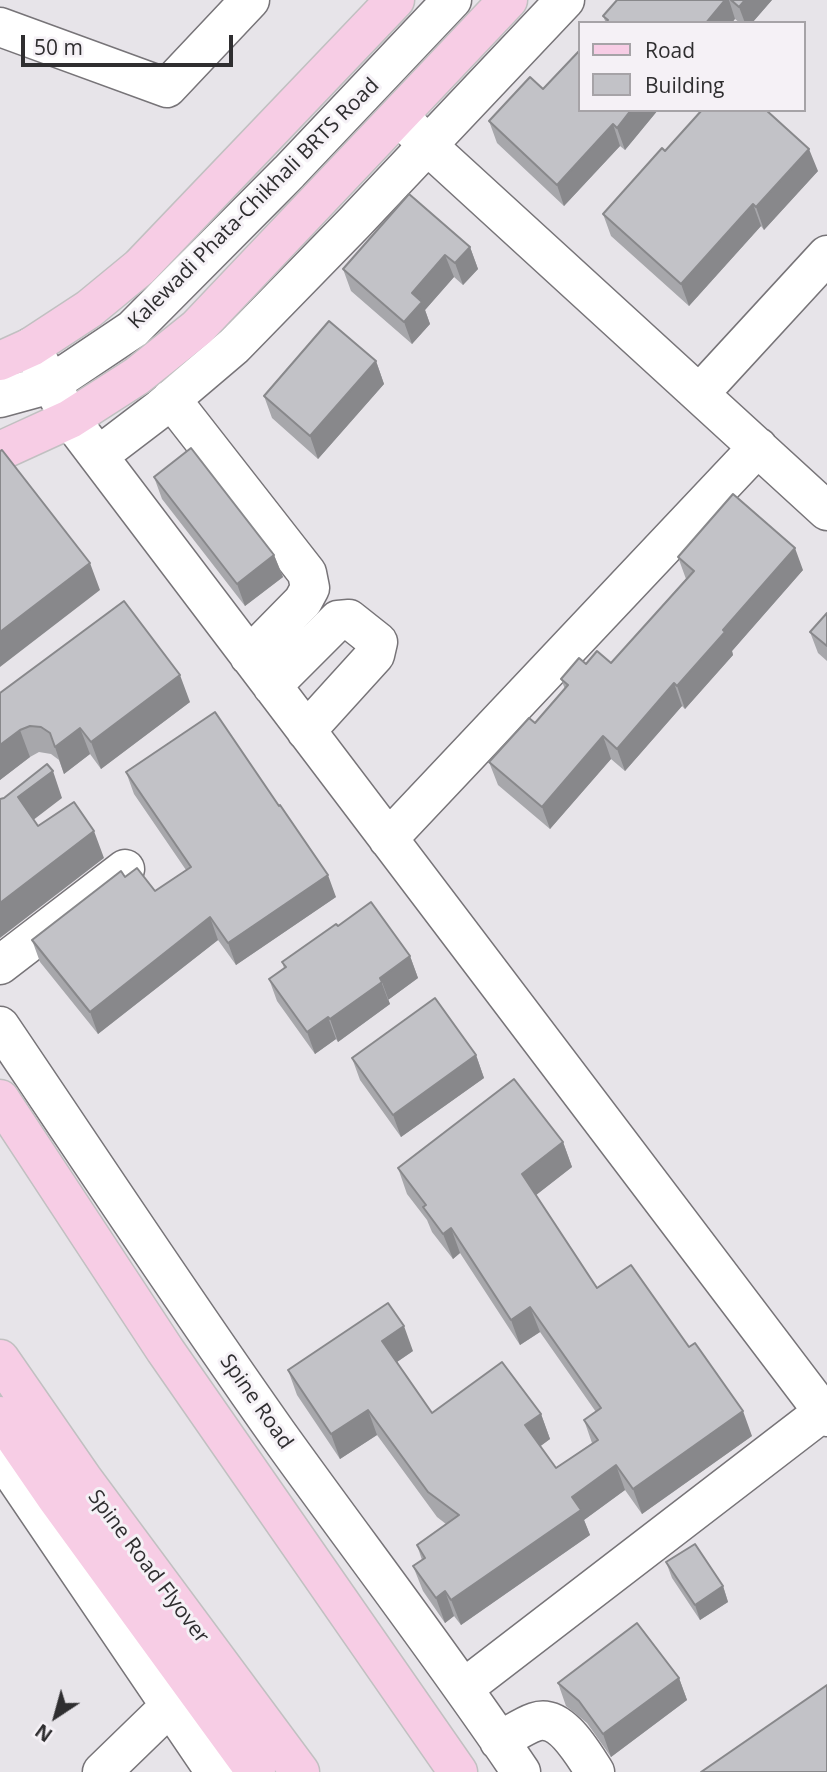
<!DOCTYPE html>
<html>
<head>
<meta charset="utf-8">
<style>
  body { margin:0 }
  #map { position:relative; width:827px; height:1772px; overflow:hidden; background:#e7e4e9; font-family:"Open Sans",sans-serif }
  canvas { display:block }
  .legend { position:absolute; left:578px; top:21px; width:228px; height:91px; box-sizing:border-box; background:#f5f1f6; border:2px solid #a6a3a7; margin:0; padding:9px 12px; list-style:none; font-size:21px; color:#2f2e30 }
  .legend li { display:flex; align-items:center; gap:14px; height:35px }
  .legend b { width:35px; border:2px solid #a6a3a7 }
  .north { position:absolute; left:21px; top:1681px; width:70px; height:70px; -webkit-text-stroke:5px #f5f1f6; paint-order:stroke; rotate:216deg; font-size:19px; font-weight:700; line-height:28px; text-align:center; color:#2f2e30 }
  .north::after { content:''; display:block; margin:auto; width:24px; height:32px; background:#2f2e30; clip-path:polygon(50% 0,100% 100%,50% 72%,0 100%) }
  .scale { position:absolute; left:21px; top:35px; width:212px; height:32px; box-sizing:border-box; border:4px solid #2f2e30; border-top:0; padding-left:9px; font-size:21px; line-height:24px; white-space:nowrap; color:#2f2e30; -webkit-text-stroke:5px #f5f1f6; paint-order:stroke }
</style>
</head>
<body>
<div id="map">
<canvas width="827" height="1772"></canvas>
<ul class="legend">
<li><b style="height:9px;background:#f7cde5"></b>Road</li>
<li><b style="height:19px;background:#c2c2c7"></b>Building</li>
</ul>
<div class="north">N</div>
<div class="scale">50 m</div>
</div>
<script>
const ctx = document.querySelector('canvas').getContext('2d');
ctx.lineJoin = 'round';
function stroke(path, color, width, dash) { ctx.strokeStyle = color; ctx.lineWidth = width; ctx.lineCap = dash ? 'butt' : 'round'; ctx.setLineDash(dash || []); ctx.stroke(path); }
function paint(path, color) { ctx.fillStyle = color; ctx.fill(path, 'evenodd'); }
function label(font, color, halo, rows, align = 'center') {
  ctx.font = font + ' "Open Sans",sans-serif'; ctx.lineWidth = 6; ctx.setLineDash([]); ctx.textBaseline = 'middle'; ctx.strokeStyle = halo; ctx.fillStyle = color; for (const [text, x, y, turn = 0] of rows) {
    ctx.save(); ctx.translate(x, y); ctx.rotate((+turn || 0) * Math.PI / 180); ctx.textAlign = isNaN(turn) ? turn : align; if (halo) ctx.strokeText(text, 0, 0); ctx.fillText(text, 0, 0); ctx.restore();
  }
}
const minor = new Path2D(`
  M0,27L167,88L250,0
  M409,126L427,145L827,511
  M31,347L70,419L827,1417
  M700,393L827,255
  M0,398L51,384L133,329L289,172L452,0
  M171,399L307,573L310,588L303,601L249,656
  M98,456L161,408L234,346L355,222L565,0
  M272,686L338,620L349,619L378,642L375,655L306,731
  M388,839L758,447
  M0,965L125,869
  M0,1026C92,1162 182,1299 277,1433C358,1546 443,1656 521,1772
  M0,1455L215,1772
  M464,1688L823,1412
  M499,1741C511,1735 523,1726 535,1722C561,1713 583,1754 595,1772
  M102,1772L170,1706`);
const major = new Path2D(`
  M0,361L31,347L89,309L140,267L395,0
  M0,451L70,419L137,376L197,328L508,0
  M0,1099L165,1350L458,1772
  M0,1359L83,1479L300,1772
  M0,1416L55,1496L256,1772`);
const wall = new Path2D(`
  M617,0H772L752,23H740L735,19L606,23L603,16Z
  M543,89L580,110H658L625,150L620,146L564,206L497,143L489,121Z
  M665,151L818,171L764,230L761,226L689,306L611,236L603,214Z
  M470,247L478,269L463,285L454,277L425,310L430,324L412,344L351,291L343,269Z
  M376,361L384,384L318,459L272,418L264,396Z
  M154,477L274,555L283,577L245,606L162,499Z
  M678,557L803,570L732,651L733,655L685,709L682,706L625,771L611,759L550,829L498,785L489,762L535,723L565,689L561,679L586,664L611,663L686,579Z
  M827,613V661L818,653L810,632Z
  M0,693L190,702L101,769L90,754L64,774L59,760L51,754L39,752L30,757L0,780Z
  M126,772L336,897L236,965L218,940L98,1034L40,962L32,940L125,877L155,891L186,870L134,794Z
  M338,926L410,956L418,978L388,1000L390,1004L338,1042L336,1039L315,1054L277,1001L269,979L284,968L282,962Z
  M476,1055L484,1078L401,1137L360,1080L352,1058Z
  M563,1142L572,1167L536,1195L597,1288L752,1436L642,1514L625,1490L584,1520L590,1535L461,1625L454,1616L445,1623L423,1591L413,1566L422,1560L417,1545L446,1524L437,1517L377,1435L340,1459L297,1395L288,1370L413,1351L397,1362L432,1413L541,1414L550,1439L540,1446L556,1468L592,1443L584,1420L596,1412L540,1332L520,1345L460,1253L453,1259L432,1232L427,1220L407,1194L398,1168Z
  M666,1562L723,1586L728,1602L700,1620L672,1578Z
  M679,1678L687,1700L611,1757L587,1723L566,1706L558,1683Z`);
const shadedWall = new Path2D(`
  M725,0H729L735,19L732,23H706Z
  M745,0H772L752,23H745L739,7Z
  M631,110H658L625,150L617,128Z
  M613,124L620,146L564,206L557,185Z
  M809,149L818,171L764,230L756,207Z
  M753,204L761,226L689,306L681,284Z
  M470,247L478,269L463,285L455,263Z
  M445,255L454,277L425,310L430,324L412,344L404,322L412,293Z
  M376,361L384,384L318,459L310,436Z
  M795,548L803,570L732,651L733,655L685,709L677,686L723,630Z
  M274,555L283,577L245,606L237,584Z
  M90,563L100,590L0,667V632Z
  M180,675L190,702L101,769L91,742Z
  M674,683L682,706L625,771L617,749Z
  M80,728L90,754L64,774L55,747Z
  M20,730L30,757L0,780V745Z
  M603,736L611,759L550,829L542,807Z
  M53,771L62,798L28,824L18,797Z
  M94,831L104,858L0,938V903Z
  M328,875L336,897L236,965L228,943Z
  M210,917L218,940L98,1034L90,1012Z
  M410,956L418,978L388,1000L380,978Z
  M382,982L390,1004L338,1042L330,1019Z
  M328,1017L336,1039L315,1054L307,1032Z
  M476,1055L484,1078L401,1137L393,1115Z
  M563,1142L572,1167L531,1199L522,1174Z
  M451,1228L460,1253L453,1259L443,1234Z
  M530,1307L540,1332L520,1345L511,1320Z
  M404,1326L413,1351L391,1366L382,1341Z
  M368,1410L377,1435L340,1459L331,1434Z
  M743,1411L752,1436L642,1514L633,1489Z
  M541,1414L550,1439L534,1451L525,1425Z
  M616,1465L625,1490L584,1520L590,1535L461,1625L451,1600L572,1497Z
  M723,1586L728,1602L700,1620L695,1605Z
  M445,1591L454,1616L445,1623L436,1598Z
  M679,1678L687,1700L611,1757L603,1734Z`);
const building = new Path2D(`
  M617,0H725L706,23H606L608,20L603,16Z
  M731,0H745L739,7Z
  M580,50V110H631L617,128L613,124L557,185L489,121L530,77L543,89Z
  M702,110H766L809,149L756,207L753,204L681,284L603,214L662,148L665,151Z
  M409,194L470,247L455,263L445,255L412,293L422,302L404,322L343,269Z
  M329,321L376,361L310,436L264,396Z
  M191,448L274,555L237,584L154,477Z
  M2,450L90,563L0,632V451Z
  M733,494L795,548L723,630L725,632L677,686L674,683L617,749L603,736L542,807L489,762L529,718L535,723L568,685L561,679L579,658L586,664L597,651L611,663L694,571L678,557Z
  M124,601L180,675L91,742L80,728L55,747L50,733L41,727L30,726L20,730L0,745V693Z
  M827,613V646L810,632Z
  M215,712L279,806L280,805L328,875L228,943L210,917L90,1012L32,940L121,871L125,877L137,868L155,891L191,867L126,772Z
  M47,764L53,771L18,797L38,826L74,802L94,831L0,903V799L4,798Z
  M371,902L410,956L380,978L382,982L330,1019L328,1017L307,1032L269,979L286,967L282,962L336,924L338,926Z
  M435,998L476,1055L393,1115L352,1058Z
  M514,1079L563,1142L522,1174L597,1288L631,1265L689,1347L695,1343L743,1411L633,1489L616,1465L572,1497L581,1510L451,1600L445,1591L436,1598L413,1566L425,1558L417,1545L459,1515L428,1492L368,1410L331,1434L288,1370L388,1303L404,1326L382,1341L432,1413L502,1362L541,1414L525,1425L556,1468L598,1440L584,1420L601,1408L530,1307L511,1320L451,1228L443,1234L423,1207L426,1205L398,1168Z
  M695,1544L723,1586L695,1605L666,1562Z
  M637,1623L679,1678L603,1734L579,1701L558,1683Z
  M827,1685V1772H701Z`);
const streetNames = [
  ["Kalewadi Phata-Chikhali BRTS Road",254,204,-45],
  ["Spine Road",256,1402,55],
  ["Spine Road Flyover",148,1567,53]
];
stroke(minor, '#777478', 41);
stroke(major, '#c1c0c1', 41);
stroke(minor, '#fff', 38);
stroke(major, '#f7cde5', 38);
paint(wall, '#a7a7ab');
paint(shadedWall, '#88888b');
paint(building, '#c2c2c7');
stroke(building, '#88888b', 2);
label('21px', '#2f2e30', '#f5f1f6', streetNames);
</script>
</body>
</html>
